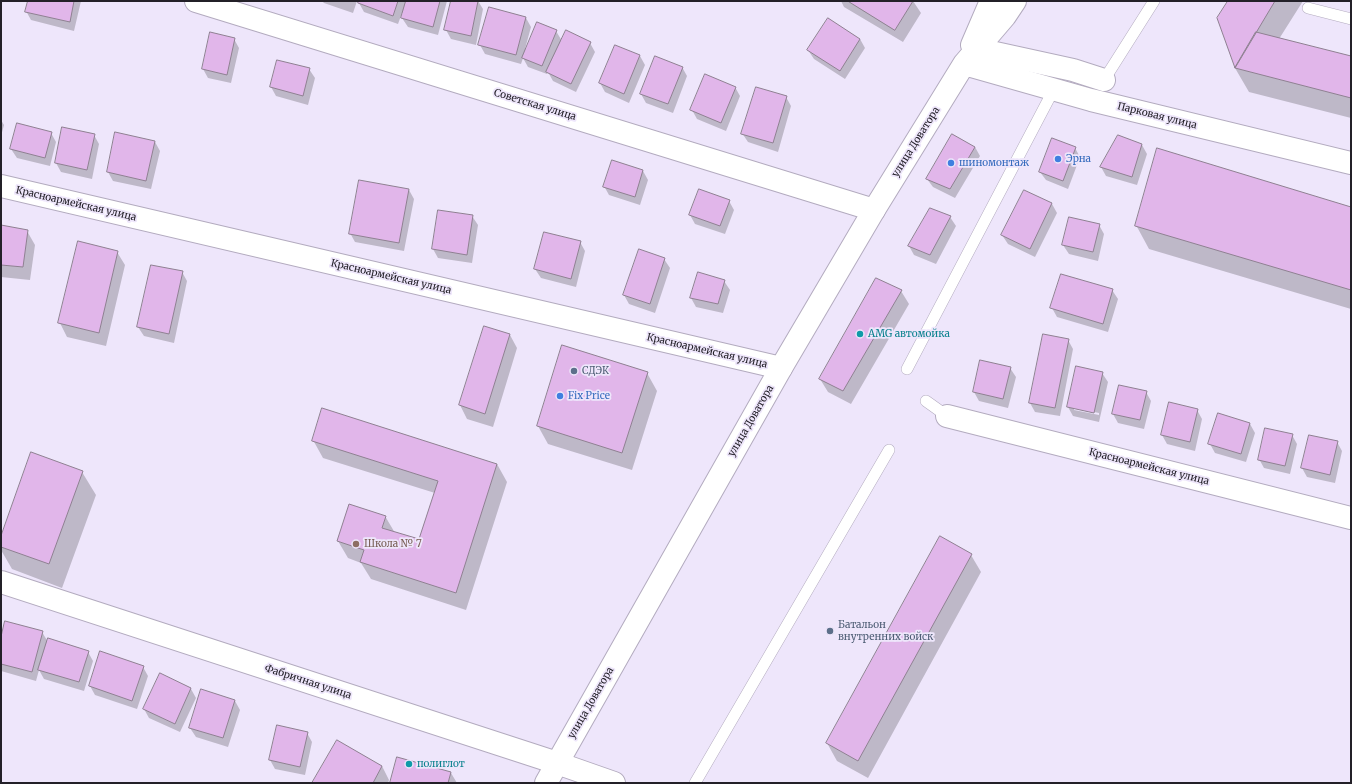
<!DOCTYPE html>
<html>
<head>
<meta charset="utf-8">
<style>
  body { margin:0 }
  #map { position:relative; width:1352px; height:784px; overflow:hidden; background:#eee6fb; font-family:Merriweather,serif }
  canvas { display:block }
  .frame { position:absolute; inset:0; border:2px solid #232028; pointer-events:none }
</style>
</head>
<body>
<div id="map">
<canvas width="1352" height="784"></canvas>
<div class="frame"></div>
</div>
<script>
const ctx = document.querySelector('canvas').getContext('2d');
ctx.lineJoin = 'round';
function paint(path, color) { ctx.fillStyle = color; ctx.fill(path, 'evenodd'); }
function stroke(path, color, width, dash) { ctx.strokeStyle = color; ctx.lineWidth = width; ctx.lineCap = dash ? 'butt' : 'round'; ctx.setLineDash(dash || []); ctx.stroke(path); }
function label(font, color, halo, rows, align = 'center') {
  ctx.font = font + ' Merriweather,serif'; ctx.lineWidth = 3.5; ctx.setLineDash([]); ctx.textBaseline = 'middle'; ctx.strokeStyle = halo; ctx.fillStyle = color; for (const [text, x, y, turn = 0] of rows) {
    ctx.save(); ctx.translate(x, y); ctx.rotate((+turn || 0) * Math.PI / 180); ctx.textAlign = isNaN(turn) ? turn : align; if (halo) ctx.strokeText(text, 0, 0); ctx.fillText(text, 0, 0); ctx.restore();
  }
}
const shadow = new Path2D(`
  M29,1H81L74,31L31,20L26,11Z
  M322,1H357L353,13L324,3Z
  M360,1H447L438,35L408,27L402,18L404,13H402L398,24L364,12L359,3Z
  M452,1H478L483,9L476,45L451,39L446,30Z
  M841,1H913L921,13L903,42L844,7Z
  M1229,1H1303L1279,39L1351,57V118L1249,92L1235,68Z
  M526,18L531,27L525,49H526L556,31L562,41L590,43L595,52L576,92L553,81L548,72L547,74L528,67L523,58L521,64L485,54L480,45Z
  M234,39L239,48L231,83L208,78L203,69Z
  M860,39L865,48L845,79L814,59L808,50Z
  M615,46L640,56L645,65L629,103L605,92L600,83Z
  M278,61L309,69L315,78L308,105L276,96L271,87Z
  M682,67L687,76L673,113L646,103L641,94Z
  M735,87L740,96L726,131L697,119L692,110Z
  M786,97L791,106L778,152L748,142L742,133Z
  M1,120L4,125L1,136Z
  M51,133L56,142L50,166L17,158L11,149Z
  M116,134L155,142L160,151L151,189L113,181L108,172Z
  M94,135L99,144L92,179L61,172L56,163Z
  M1142,145L1147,154L1137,185L1106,176L1101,167Z
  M975,147L980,156L955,198L933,187L927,179Z
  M1075,148L1080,157L1068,189L1046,180L1040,172Z
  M643,171L648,180L640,205L609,195L604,186Z
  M409,190L414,199L404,251L355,242L350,233Z
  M1024,191L1052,204L1057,213L1035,257L1008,244L1002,235Z
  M729,201L734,210L725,234L695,224L690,215Z
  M1351,208V309L1149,249L1136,225Z
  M930,209L950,217L956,226L936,264L914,255L909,246Z
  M472,216L478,225L472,263L438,258L433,249Z
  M1099,225L1104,234L1098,261L1069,254L1063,245Z
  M1,226L27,231L35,245L30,280L1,277Z
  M580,242L585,251L576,287L541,278L535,269Z
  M117,252L125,265L106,346L67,337L60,323Z
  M664,259L670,268L655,313L629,304L624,295Z
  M182,272L187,281L174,343L144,336L138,327Z
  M876,279L901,291L909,304L851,404L828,392L820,379Z
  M724,281L730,290L723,313L696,307L691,298Z
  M1112,290L1118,299L1108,332L1057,317L1052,308Z
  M485,327L510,335L517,348L493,427L467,419L460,405Z
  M1068,340L1073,349L1060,416L1035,412L1030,403Z
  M1010,368L1016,377L1008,408L979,401L974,392Z
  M647,373L657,391L632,470L548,444L538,426Z
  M1102,373L1108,382L1099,422L1073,416L1068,407ZM1074,408L1099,413V415L1074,410Z
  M1146,392L1151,401L1144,429L1118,423L1113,414Z
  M1197,410L1202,419L1195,451L1167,444L1162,435Z
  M1250,424L1255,433L1246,462L1215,453L1210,444Z
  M1292,435L1297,444L1290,474L1264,468L1259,459Z
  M313,440L497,464L507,482L466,610L371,579L361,563L348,558L338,541L385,516L395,533L419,540L435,493L323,458Z
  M1337,442L1342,451L1335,483L1307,477L1302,468Z
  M82,472L96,495L62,588L12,569L1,550V539Z
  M971,555L981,572L868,778L837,761L827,743Z
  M42,632L48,642L88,652L93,661L84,691L44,679L39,670L36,681L1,671V641Z
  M101,653L143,667L148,676L137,709L95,695L90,686Z
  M191,689L196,698L180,732L149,718L144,709Z
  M235,701L240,710L228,747L196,737L190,728Z
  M307,733L312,742L305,775L275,769L270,760Z
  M382,766L389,780L388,783H314Z
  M451,773L457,783H391Z`);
const building = new Path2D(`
  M28,1H74L70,22L25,12Z
  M359,1H398L393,16L358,3Z
  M406,1H440L433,27L401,18Z
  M451,1H478L471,36L444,30Z
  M848,1H913L895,30Z
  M1228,1H1275L1235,68L1217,18Z
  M489,7L526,17L516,55L478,45Z
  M828,18L860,39L840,71L807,50Z
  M537,22L557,30L542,66L522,58Z
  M566,30L591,42L571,84L546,72Z
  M210,32L235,38L227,75L202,69Z
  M1256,32L1351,56V98L1235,68Z
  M615,45L640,55L624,94L599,83Z
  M655,56L683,67L668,104L640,94Z
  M277,60L310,68L303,96L270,87Z
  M705,74L736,87L721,123L690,110Z
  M756,87L787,96L773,143L741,134Z
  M17,123L52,132L45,158L10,149Z
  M62,127L95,134L87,170L55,163Z
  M115,132L155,141L146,181L107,172Z
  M952,134L975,147L950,189L926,179Z
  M1118,135L1142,144L1132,177L1100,167Z
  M1052,138L1076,147L1063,181L1039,172Z
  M1157,148L1351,207V290L1135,226Z
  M612,160L643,170L635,197L603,187Z
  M359,180L409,189L399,243L349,234Z
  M699,189L730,200L720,226L689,215Z
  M1024,190L1052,203L1030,249L1001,235Z
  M930,208L951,216L930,255L908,246Z
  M438,210L473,215L467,255L432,249Z
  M1069,217L1100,224L1093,252L1062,245Z
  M1,225L28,230L23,267L1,265Z
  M544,232L581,241L571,279L534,269Z
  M78,241L118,251L99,333L58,323Z
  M639,249L665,258L650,304L623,295Z
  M151,265L183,271L169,334L137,327Z
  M698,272L725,280L718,304L690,298Z
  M1061,274L1113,289L1103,324L1050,308Z
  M876,278L902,290L843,391L819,379Z
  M484,326L510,334L485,414L459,405Z
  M1043,334L1069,339L1055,408L1029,403Z
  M562,345L648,372L622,453L537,426Z
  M980,360L1011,367L1003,399L973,392Z
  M1076,366L1103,372L1094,413L1067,407Z
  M1119,385L1147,391L1140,420L1112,414Z
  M1169,402L1198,409L1190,442L1161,435Z
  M322,408L497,464L456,593L360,562L364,550L337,541L349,504L386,516L382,528L419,539L438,481L312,441Z
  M1218,413L1250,423L1241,454L1208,444Z
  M1265,428L1293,434L1285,466L1258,460Z
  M1309,435L1338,441L1330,475L1301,468Z
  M31,452L83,471L49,564L1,547V536Z
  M940,536L972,554L858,761L826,743Z
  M5,621L43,631L32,672L1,664V637Z
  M48,638L89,651L79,682L38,670Z
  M100,651L144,666L132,701L89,686Z
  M160,673L191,688L175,724L143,709Z
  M201,689L235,700L223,738L189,728Z
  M277,725L308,732L300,767L269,760Z
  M337,740L382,766L373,783H312Z
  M397,757L451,772L448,783H390Z`);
const lane = new Path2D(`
  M1308,8L1351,19
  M1104,80L1154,1
  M907,369L1054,89
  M926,401L947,416
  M695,783L889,450`);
const street = new Path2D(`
  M196,1L874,210
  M977,49L1073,70L1104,80
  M1,186L781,368
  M947,416L1351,518
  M1,582L557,763`);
const secondary = new Path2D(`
  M972,45L991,1
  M964,64L1091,100L1351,163
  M557,763L614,783
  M546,783L781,368L874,210L964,64L1005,16L1015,1`);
const markers = [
  [1058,159,4,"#3f7fe0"],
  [951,163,4,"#3f7fe0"],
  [860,334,4,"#0f9aa8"],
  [574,371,4,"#5c6f8a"],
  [560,396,4,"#3f7fe0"],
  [356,544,4,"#8d6e63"],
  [830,631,4,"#5c6f8a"],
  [409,764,4,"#0f9aa8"]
];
const streetNames = [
  ["Советская улица",535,105,17],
  ["Парковая улица",1157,116,14],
  ["улица Доватора",916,142,-58],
  ["Красноармейская улица",76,204,13],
  ["Красноармейская улица",391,277,13],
  ["Красноармейская улица",707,351,13],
  ["улица Доватора",751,421,-60],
  ["Красноармейская улица",1149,467,14],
  ["Фабричная улица",308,682,18],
  ["улица Доватора",591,703,-60]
];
const shopNames = [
  ["Эрна",1066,159],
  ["шиномонтаж",959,163],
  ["Fix Price",568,396]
];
const cultureNames = [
  ["AMG автомойка",868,334],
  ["полиглот",417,764]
];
const serviceNames = [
  ["СДЭК",582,371],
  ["Батальон",838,625],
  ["внутренних войск",838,637]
];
const educationNames = [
  ["Школа № 7",364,544]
];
paint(shadow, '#0003');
paint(building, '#e1b6ea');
stroke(building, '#8e8091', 1);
stroke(lane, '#b3abbf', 12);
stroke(street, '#b3abbf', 24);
stroke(secondary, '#b3abbf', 24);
stroke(lane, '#fff', 11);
stroke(street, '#fff', 22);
stroke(secondary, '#fff', 22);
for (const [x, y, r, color] of markers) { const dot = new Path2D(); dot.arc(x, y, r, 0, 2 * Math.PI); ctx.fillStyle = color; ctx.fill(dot); stroke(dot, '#eee6fb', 1.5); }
label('10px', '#232028', '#eee6fb', streetNames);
label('10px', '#366cbe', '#eee6fb', shopNames, 'left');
label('10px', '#0d838f', '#eee6fb', cultureNames, 'left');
label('10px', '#4e5e75', '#eee6fb', serviceNames, 'left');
label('10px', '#785e54', '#eee6fb', educationNames, 'left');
</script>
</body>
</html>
